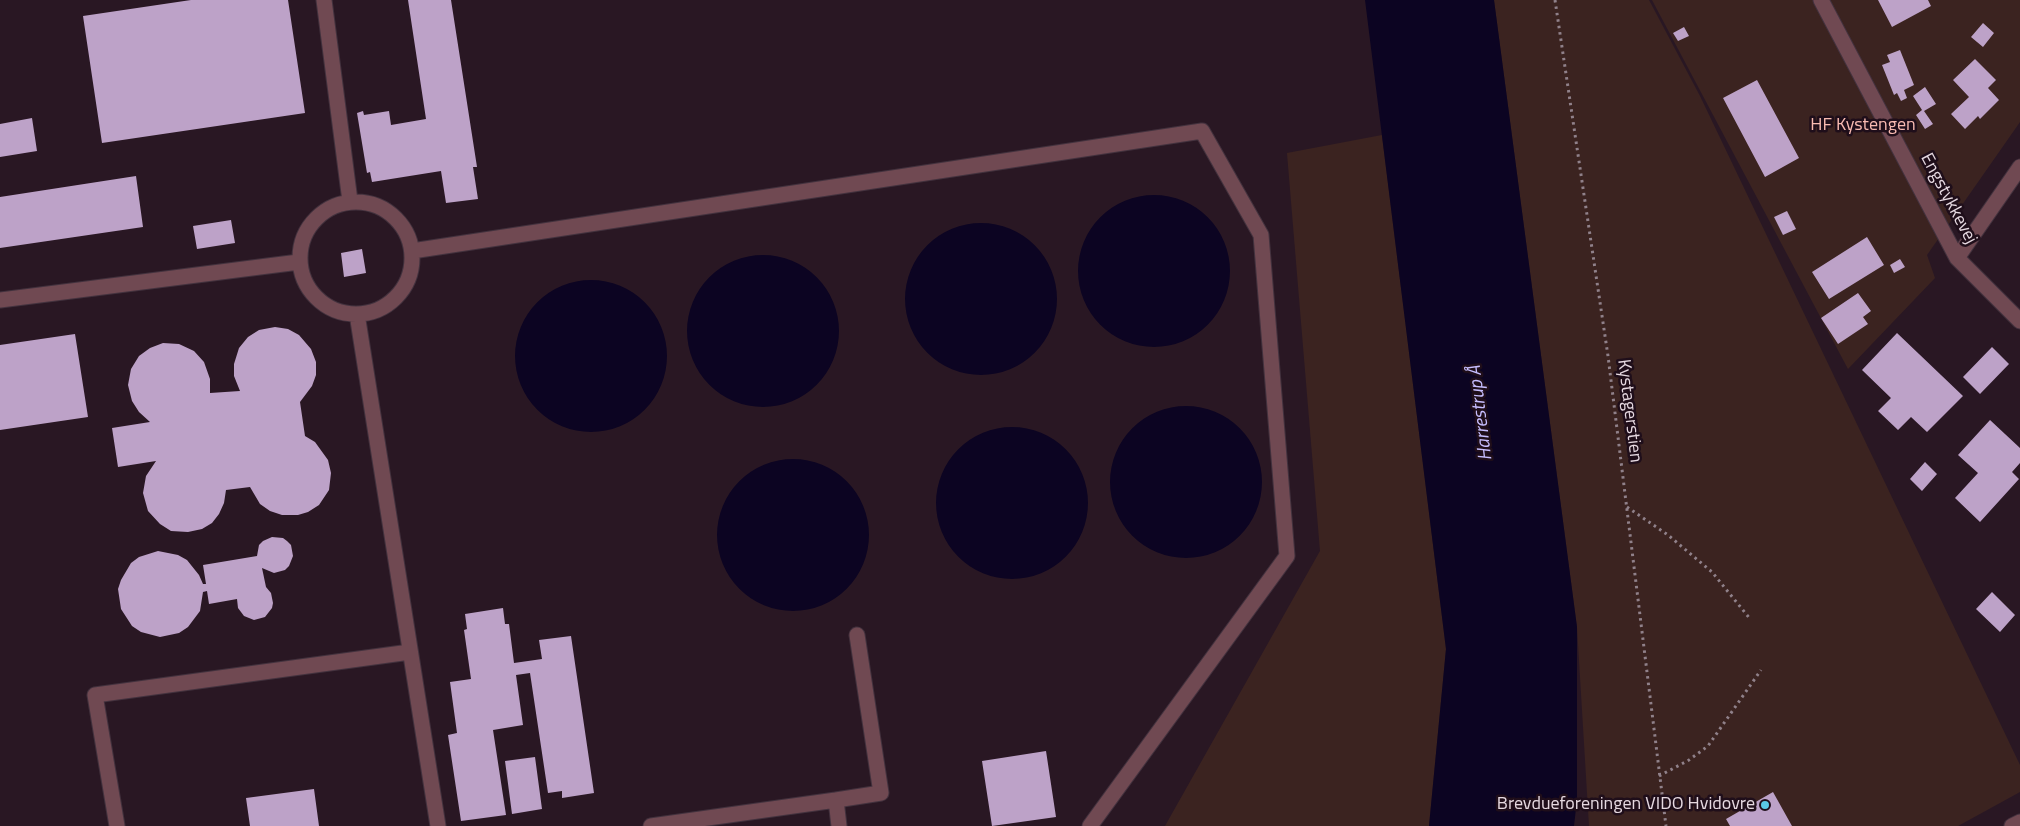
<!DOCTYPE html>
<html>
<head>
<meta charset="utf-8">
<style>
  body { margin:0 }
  canvas { display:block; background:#291723 }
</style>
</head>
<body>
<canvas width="2020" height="826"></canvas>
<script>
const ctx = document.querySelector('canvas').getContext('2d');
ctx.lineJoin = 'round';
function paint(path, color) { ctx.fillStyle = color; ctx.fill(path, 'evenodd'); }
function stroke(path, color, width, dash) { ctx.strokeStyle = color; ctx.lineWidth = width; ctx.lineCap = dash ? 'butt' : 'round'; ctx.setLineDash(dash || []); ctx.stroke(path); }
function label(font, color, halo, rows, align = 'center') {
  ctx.font = font + ' "Titillium Web",sans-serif'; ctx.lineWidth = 5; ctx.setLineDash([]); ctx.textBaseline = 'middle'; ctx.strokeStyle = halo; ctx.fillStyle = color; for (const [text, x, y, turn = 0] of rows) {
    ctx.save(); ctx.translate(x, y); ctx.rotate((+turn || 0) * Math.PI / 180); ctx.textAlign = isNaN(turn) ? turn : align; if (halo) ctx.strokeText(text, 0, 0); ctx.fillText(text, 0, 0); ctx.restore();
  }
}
const green = new Path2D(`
  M1494,0H1649L1700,96L2020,765V792L1958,826H1589L1577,627Z
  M1652,0H2020V122L1927,255L1935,278L1848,369Z
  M1382,135L1446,649L1429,826H1165L1320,551L1287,153Z`);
const water = new Path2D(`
  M1365,0H1494L1577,627V800L1574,826H1429L1446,649Z
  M1078 271a76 76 0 1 1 152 0a76 76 0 1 1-152 0Z
  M905 299a76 76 0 1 1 152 0a76 76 0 1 1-152 0Z
  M687 331a76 76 0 1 1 152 0a76 76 0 1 1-152 0Z
  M515 356a76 76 0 1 1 152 0a76 76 0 1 1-152 0Z
  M1110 482a76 76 0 1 1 152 0a76 76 0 1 1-152 0Z
  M936 503a76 76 0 1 1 152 0a76 76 0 1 1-152 0Z
  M717 535a76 76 0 1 1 152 0a76 76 0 1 1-152 0Z`);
const building = new Path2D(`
  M191,0H288L305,113L102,143L83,16Z
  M408,0H451L477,167H473L478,199L446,203L441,171L372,182L370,172L367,173L357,113L363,111L364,115L389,111L391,125L426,119Z
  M1878,0H1928L1931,6L1892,27Z
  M1983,23L1994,33L1983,47L1971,37Z
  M1684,27L1689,36L1678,41L1673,33Z
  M1900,50L1914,85L1904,90L1907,98L1901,101L1897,93L1894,95L1882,65L1890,62L1887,55Z
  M1975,59L1996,80L1988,88L1999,100L1980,119L1978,116L1965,129L1951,114L1969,97L1953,80Z
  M1757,80L1799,158L1765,177L1723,98Z
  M1925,87L1936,104L1924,111L1933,124L1925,129L1916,115L1922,110L1913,96Z
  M32,118L37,151L0,157V124Z
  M136,176L143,227L0,248V197Z
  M1787,211L1796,229L1783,235L1774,217Z
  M231,220L235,243L197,249L193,226Z
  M1867,237L1884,265L1829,299L1812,272Z
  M362,249L366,273L344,277L341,253Z
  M1900,259L1905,267L1894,273L1890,265Z
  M1858,293L1871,311L1863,317L1868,324L1838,344L1821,318Z
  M275,327L288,329L299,335L311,349L316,362V375L312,386L300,402L305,436L315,442L328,460L331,473L329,490L319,505L308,512L298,515H282L270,511L260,504L250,487L226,490L224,503L219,514L212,523L202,529L188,532L171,531L160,524L148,511L143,493L146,476L156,461L118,467L112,428L150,422L139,412L132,401L128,385L131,369L139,356L150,348L163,343L179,344L194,351L204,362L210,379V393L240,391L234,376V364L239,348L248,337L259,330Z
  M1897,333L1963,396L1927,432L1911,417L1898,430L1878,411L1891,398L1862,370Z
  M75,334L88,417L0,430V345Z
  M1992,347L2009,364L1980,394L1963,377Z
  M1990,420L2020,448V463L2012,472L2019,479L1980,522L1955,498L1978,473L1958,455Z
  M1925,462L1937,474L1922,491L1910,479Z
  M272,537L283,538L287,541L291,545L293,556L289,566L285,570L274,573L262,568L266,587L271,593L273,603L272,608L265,617L254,620L244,616L238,608L237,599L209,604L207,591L203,592L200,611L188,627L179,633L160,637L141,632L132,626L121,609L118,589L121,580L131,563L139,557L158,551L178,555L187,560L199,575L203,584H206L203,565L257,556L259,545L263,541Z
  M1992,592L2015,615L2000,632L1976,609Z
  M503,608L505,624H509L514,663L542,659L539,640L571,636L594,793L562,798V791L548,793L530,673L516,675L523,725L493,730L506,815L461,821L448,735L457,733L450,682L471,679L464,630L467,629L465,614Z
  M1046,751L1056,817L992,826L982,761Z
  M535,757L542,809L512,814L505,761Z
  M314,789L319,826H250L246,798Z
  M1773,792L1792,826H1730L1726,819Z`);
const path = new Path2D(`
  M1555,0L1608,356L1666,826
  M1627,507L1668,535L1712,572L1751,620
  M1659,776L1689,760L1708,746L1761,670`);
const lane = new Path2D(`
  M324,0L350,201
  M300 258a56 56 0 1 1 112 0a56 56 0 1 1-112 0Z
  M412,251L1202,131L1261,235L1287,556L1090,826
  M0,300L299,262
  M357,314L438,826
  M836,800L881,793L857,635
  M117,826L95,695L410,652
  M651,826L836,800L839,826`);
const street = new Path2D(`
  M1821,0L1957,258L2020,321
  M1957,258L2020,167
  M2012,826L2020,822`);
const markers = [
  [1765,805,5,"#5ac8e5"]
];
const parkNames = [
  ["HF Kystengen",1863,126]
];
const streetNames = [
  ["Engstykkevej",1948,199,62],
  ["Kystagerstien",1629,411,83]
];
const poiNames = [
  ["Brevdueforeningen VIDO Hvidovre",1755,805]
];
const waterNames = [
  ["Harrestrup Å",1481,413,-97]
];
paint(green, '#3b2320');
paint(water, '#0c0422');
paint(building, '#bda2c8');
stroke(lane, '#43323e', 17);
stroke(street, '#43323e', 17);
stroke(path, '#90818a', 3, [2.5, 4]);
stroke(lane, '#704952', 15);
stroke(street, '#704952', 15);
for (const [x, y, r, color] of markers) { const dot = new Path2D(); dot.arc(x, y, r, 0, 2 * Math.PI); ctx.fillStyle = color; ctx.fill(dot); stroke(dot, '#1f0e1a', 2); }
label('18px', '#f9bbb2', '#1f0e1a', parkNames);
label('18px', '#e6d9e1', '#1f0e1a', streetNames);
label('18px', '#e6d9e1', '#1f0e1a', poiNames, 'right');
label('italic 19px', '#c7beff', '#1f0e1a', waterNames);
</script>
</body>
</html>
